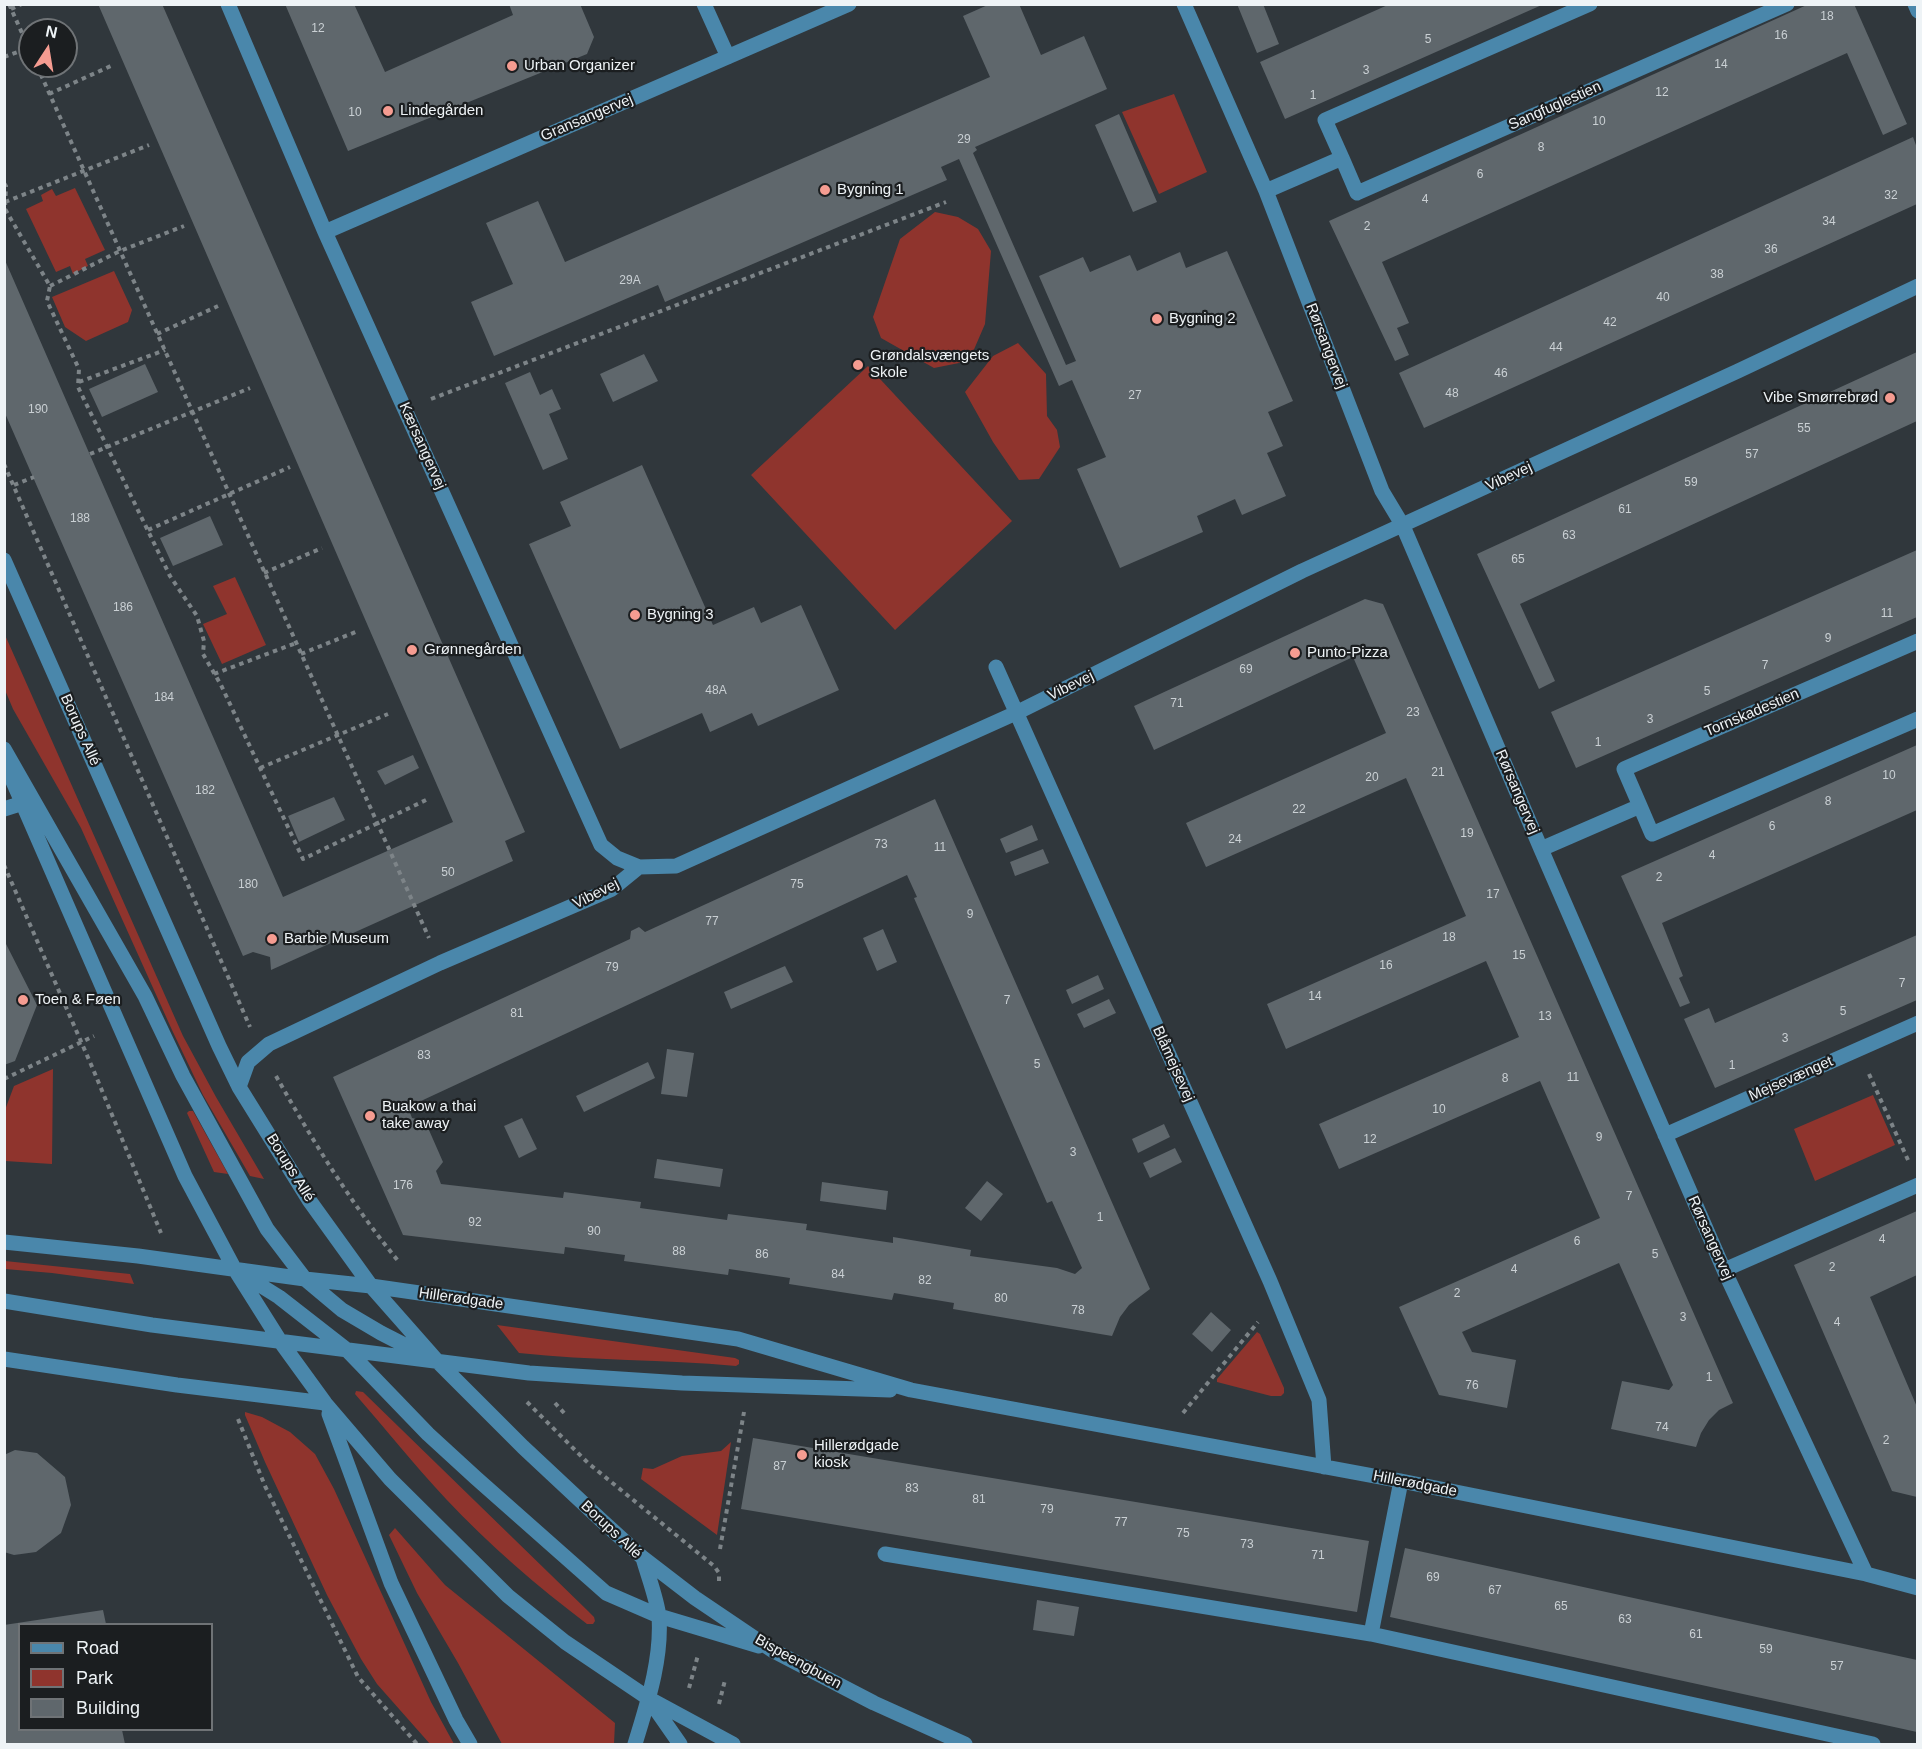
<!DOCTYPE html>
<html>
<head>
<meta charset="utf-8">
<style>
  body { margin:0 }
  #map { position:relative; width:1922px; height:1749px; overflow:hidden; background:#30373c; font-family:Helvetica,sans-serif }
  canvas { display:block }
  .frame { position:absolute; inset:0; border:6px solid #eef3f6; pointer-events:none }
  .legend { position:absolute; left:18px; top:1623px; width:195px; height:108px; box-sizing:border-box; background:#1b1e20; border:2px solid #6f7376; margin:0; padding:8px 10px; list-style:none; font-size:18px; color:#eef3f6 }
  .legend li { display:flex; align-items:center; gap:12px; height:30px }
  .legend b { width:30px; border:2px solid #6f7376 }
  .north { position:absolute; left:18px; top:18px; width:60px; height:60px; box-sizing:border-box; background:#1b1e20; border:2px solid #6f7376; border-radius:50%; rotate:12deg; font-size:16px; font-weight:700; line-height:24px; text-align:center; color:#eef3f6 }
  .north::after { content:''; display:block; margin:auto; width:21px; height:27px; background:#f59c91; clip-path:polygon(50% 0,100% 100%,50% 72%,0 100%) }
</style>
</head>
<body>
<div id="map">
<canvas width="1922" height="1749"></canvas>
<div class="frame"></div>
<ul class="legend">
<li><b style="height:8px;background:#4a87ab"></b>Road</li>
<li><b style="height:16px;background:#8f342d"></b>Park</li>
<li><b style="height:16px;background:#5f676c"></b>Building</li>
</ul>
<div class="north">N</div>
</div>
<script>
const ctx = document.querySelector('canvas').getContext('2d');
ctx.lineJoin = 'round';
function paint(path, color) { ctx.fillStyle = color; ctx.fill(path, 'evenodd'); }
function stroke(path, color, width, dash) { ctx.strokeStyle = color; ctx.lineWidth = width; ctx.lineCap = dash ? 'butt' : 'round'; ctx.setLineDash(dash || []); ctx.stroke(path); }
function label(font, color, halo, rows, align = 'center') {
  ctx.font = font + ' Helvetica,sans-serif'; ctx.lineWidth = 4.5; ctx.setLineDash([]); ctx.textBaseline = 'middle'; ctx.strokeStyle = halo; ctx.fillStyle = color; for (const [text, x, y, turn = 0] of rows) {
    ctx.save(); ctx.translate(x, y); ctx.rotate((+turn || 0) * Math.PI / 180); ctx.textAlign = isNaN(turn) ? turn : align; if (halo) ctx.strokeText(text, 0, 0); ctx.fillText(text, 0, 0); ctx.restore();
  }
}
const green = new Path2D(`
  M1174,94L1207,172L1159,194L1122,112Z
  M75,188L105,250L85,259L88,266L73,274L70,266L56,272L26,209L43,201L41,195L52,189L56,196Z
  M935,212L958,217L978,229L991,251L985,324L969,361L934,368L881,338L873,317L900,239Z
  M114,271L132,310L128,322L86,341L65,327L52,297Z
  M1018,343L1046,374L1047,416L1057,430L1060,447L1039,479L1019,480L993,442L965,392L993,356Z
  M868,366L1012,521L895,630L751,475Z
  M235,577L266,645L222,664L203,624L227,614L213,586Z
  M5,635L183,1036L216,1097L264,1179L250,1176L203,1095L172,1030L81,828L13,709L5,690Z
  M53,1069L52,1164L5,1161V1110L14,1086Z
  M1873,1095L1895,1145L1815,1181L1794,1129Z
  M189,1111H193L228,1174L214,1172L187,1113Z
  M5,1261L130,1274L134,1284L52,1273L5,1269Z
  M497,1325L735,1358L739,1360V1364L736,1366C664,1359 591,1361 519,1353Z
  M1257,1332L1260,1334L1284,1388V1393L1281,1396H1271L1217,1382V1379Z
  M356,1391L363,1392L588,1611L594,1617L595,1621L593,1624H587C537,1586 489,1545 446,1499C414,1465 385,1428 355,1394Z
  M245,1412L262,1417L290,1432L315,1454L334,1489L431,1702L454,1744H430L377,1684L361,1659L327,1595L265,1462L245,1415Z
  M731,1442L717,1535L641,1479L643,1468L653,1469L682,1456L721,1451Z
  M395,1528L445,1585L615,1723L614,1744H502L458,1663L417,1593L389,1535Z`);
const building = new Path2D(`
  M98,4H162L525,832L505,841L513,861L271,970L270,957L253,952L243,956L4,411V258L283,897L453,822Z
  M285,4H354L385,72L513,15L509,4H580L594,37L587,54L348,151Z
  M990,4H1019L1041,55L1084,36L1107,89L975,147L977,150L973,153L1066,365L1076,361L1039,276L1083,257L1090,272L1130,255L1137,271L1180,252L1186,268L1227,251L1293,401L1268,412L1283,446L1267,453L1286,496L1242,515L1235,499L1197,516L1203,532L1120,568L1077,469L1106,457L1072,380L1059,386L959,159L941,167L947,180L665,302L658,285L494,356L471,302L513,284L486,223L538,201L565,262L990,77L963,16Z
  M1237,4H1263L1279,44L1257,53Z
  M1390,4H1544L1285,119L1260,62Z
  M1809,4H1854L1907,124L1883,135L1847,53L1382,262L1409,323L1397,328L1409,355L1395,361L1329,221Z
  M1119,114L1157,202L1133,212L1095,125Z
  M1913,137L1917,148V204L1424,428L1399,373Z
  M1917,352V421L1520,604L1555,681L1539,689L1477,554Z
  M644,354L658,381L613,402L600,374Z
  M145,364L158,392L102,417L89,389Z
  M530,372L540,395L552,389L561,409L549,414L568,459L543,470L505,383Z
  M642,465L713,625L754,607L761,623L801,605L839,690L758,726L752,713L710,732L702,713L620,749L529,544L571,526L560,502Z
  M210,516L223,545L173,566L160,538Z
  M1917,550V617L1576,768L1551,712Z
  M1365,599L1383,604L1733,1403L1719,1410L1709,1420L1701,1433L1696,1447L1611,1429L1622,1381L1669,1390L1673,1385L1619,1263L1462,1332L1472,1352L1516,1360L1507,1408L1439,1395L1399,1307L1600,1218L1540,1081L1339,1169L1319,1124L1519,1037L1486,961L1286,1049L1267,1004L1466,916L1406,778L1206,867L1186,823L1386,733L1353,657L1154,750L1134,706Z
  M1917,745V810L1662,923L1683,976L1679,978L1690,1003L1680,1007L1621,876Z
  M413,755L419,768L385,785L377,771Z
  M334,797L345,820L299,842L288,816Z
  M935,799L1150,1289L1129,1305L1120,1317L1112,1336L953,1309L954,1303L894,1293L892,1300L789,1284L790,1278L729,1269L728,1275L624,1261L625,1255L565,1247L564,1254L403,1235L333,1077L630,939L631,931L639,927L645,932ZM907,875L917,897L914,898L1047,1203L1052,1201L1082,1268L1075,1274L1057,1268L970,1256L971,1250L893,1237V1243L806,1230L807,1224L728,1214L727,1220L640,1208L641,1202L564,1192L563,1198L441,1184L436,1171L443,1162L425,1121L412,1118L408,1107Z
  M1032,825L1038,840L1006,853L1000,839Z
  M1043,849L1049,863L1015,876L1010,862Z
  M883,929L897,962L877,971L863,938Z
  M1917,935V1000L1715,1088L1684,1019L1709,1008L1715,1023Z
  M4,940L37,1005L15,1061L4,1065Z
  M785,966L793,982L731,1009L724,992Z
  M1098,975L1104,989L1072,1004L1066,990Z
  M1109,999L1116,1013L1084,1028L1077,1014Z
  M667,1049L694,1053L687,1097L661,1094Z
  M648,1062L655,1078L584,1112L576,1096Z
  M522,1118L537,1149L519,1158L504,1126Z
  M1164,1124L1170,1137L1138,1153L1132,1139Z
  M1175,1148L1182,1162L1150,1178L1143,1163Z
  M657,1159L723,1169L720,1187L654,1178Z
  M987,1181L1003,1194L981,1221L965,1208Z
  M822,1182L888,1191L886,1210L820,1201Z
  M1917,1211V1275L1870,1297L1917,1407V1497L1892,1491L1794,1265Z
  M1211,1312L1231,1330L1212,1352L1192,1334Z
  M753,1438L1369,1541L1357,1612L741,1509Z
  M15,1450L37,1453L65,1477L71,1505L61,1533L36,1552L14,1555L4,1552V1455Z
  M1405,1548L1917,1660V1732L1390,1617Z
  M1037,1600L1079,1607L1074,1636L1033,1630Z
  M103,1610L106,1624H20V1730H122L125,1744H4V1625Z`);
const path = new Path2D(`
  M9,4L30,51
  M11,9L22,4
  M4,57L29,48
  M37,66L429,938
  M49,94L113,65
  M4,183L6,186L5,209L50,286L47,301L79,369L78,387L170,576L197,616L204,641L203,654L221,685L303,859L426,800
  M5,202L149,145
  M50,286L120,251L184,226
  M157,334L218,306
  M79,382L165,350
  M431,399L946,202
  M90,454L250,388
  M4,464L250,1027
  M14,485L34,477
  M148,530L290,467
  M264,573L322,548
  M301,654L358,631
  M214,674L296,643
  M260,768L388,714
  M4,865L93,1069L161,1233
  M1869,1074L1908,1160
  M276,1076C313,1141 351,1204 399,1262
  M4,1079L94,1036
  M527,1402L588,1463L714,1566L719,1573V1581
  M555,1403L565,1414
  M1183,1413L1258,1322
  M238,1419L265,1486L358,1677L417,1744
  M720,1549L744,1412
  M689,1688L698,1655
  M719,1704L725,1680`);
const minor = new Path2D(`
  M228,4L325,232L601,845L617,858L639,867
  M704,4L728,57
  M1184,4L1266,191L1382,491L1403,526L1541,849L1724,1270L1866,1574
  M1915,4L1918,11
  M1342,158L1357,193L1787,4
  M1266,191L1342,158L1325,120L1590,4
  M325,232L849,4
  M4,560L219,1046L239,1087L309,1200L371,1286L438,1362L523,1447L600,1519L643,1558L695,1598L772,1650L874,1703L965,1744
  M996,667L1270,1281L1319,1400L1324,1467
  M4,749L145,996L183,1076L267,1229L305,1279L342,1310L381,1333L428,1357
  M4,761L185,1176L234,1268L280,1341L325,1403L390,1479L508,1596L565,1642L648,1698L733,1744
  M1640,806L1652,834L1918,719
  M4,809L23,803
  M1541,849L1640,806L1624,769L1918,641
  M239,1087L248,1062L269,1044L440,963L612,889L639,867L676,866L1016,713L1302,571L1738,371L1918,286
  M1665,1135L1918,1023
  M4,1242L138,1256L305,1279L371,1286L738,1339L911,1390L1401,1481L1866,1574L1918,1588
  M1724,1270L1918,1185
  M239,1272L279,1297L347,1350L428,1434L476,1478L606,1593L659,1616L759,1646
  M4,1301L152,1325L529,1373L682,1383L890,1390
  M4,1359L177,1385L325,1403
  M329,1414L391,1583L456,1720L470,1744
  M885,1554L1371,1634L1873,1744
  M1371,1634L1401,1481
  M650,1701L680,1744
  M635,1744C647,1704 662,1660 659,1617C657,1599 648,1576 643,1558`);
const markers = [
  [512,66,6,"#f59c91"],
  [388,111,6,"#f59c91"],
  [825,190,6,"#f59c91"],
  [1157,319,6,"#f59c91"],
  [858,365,6,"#f59c91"],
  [1890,398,6,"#f59c91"],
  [635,615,6,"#f59c91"],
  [412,650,6,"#f59c91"],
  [1295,653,6,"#f59c91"],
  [272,939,6,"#f59c91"],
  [23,1000,6,"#f59c91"],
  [370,1116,6,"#f59c91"],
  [802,1455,6,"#f59c91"]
];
const numberNames = [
  ["18",1827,17],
  ["12",318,29],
  ["16",1781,36],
  ["5",1428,40],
  ["14",1721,65],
  ["3",1366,71],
  ["12",1662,93],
  ["1",1313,96],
  ["10",355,113],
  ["10",1599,122],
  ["29",964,140],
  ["8",1541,148],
  ["6",1480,175],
  ["32",1891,196],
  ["4",1425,200],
  ["34",1829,222],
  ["2",1367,227],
  ["36",1771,250],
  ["38",1717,275],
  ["29A",630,281],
  ["40",1663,298],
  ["42",1610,323],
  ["44",1556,348],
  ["46",1501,374],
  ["48",1452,394],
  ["27",1135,396],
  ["190",38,410],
  ["55",1804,429],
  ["57",1752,455],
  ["59",1691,483],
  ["61",1625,510],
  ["188",80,519],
  ["63",1569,536],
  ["65",1518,560],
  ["186",123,608],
  ["11",1887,614],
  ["9",1828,639],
  ["7",1765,666],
  ["69",1246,670],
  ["48A",716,691],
  ["5",1707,692],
  ["184",164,698],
  ["71",1177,704],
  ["23",1413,713],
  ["3",1650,720],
  ["1",1598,743],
  ["21",1438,773],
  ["10",1889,776],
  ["20",1372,778],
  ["182",205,791],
  ["8",1828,802],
  ["22",1299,810],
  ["6",1772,827],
  ["19",1467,834],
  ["24",1235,840],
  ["73",881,845],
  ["11",940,848],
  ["4",1712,856],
  ["50",448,873],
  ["2",1659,878],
  ["180",248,885],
  ["75",797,885],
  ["17",1493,895],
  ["9",970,915],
  ["77",712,922],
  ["18",1449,938],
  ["15",1519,956],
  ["16",1386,966],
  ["79",612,968],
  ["7",1902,984],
  ["14",1315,997],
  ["7",1007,1001],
  ["5",1843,1012],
  ["81",517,1014],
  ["13",1545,1017],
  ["3",1785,1039],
  ["83",424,1056],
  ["5",1037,1065],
  ["1",1732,1066],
  ["11",1573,1078],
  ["8",1505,1079],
  ["10",1439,1110],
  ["9",1599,1138],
  ["12",1370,1140],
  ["3",1073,1153],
  ["176",403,1186],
  ["7",1629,1197],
  ["1",1100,1218],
  ["92",475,1223],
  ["90",594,1232],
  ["4",1882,1240],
  ["6",1577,1242],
  ["88",679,1252],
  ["86",762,1255],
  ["5",1655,1255],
  ["2",1832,1268],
  ["4",1514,1270],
  ["84",838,1275],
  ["82",925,1281],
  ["2",1457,1294],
  ["80",1001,1299],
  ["78",1078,1311],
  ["3",1683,1318],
  ["4",1837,1323],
  ["1",1709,1378],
  ["76",1472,1386],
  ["74",1662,1428],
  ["2",1886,1441],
  ["87",780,1467],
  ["83",912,1489],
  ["81",979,1500],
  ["79",1047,1510],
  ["77",1121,1523],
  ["75",1183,1534],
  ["73",1247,1545],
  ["71",1318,1556],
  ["69",1433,1578],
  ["67",1495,1591],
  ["65",1561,1607],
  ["63",1625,1620],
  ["61",1696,1635],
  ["59",1766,1650],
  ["57",1837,1667]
];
const poiNames = [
  ["Urban Organizer",524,66],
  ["Lindegården",400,111],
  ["Bygning 1",837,190],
  ["Bygning 2",1169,319],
  ["Grøndalsvængets",870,356],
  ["Skole",870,373],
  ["Vibe Smørrebrød",1878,398,"right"],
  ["Bygning 3",647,615],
  ["Grønnegården",424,650],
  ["Punto-Pizza",1307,653],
  ["Barbie Museum",284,939],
  ["Toen & Føen",35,1000],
  ["Buakow a thai",382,1107],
  ["take away",382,1124],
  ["Hillerødgade",814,1446],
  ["kiosk",814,1463]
];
const streetNames = [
  ["Sangfuglestien",1555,106,-24],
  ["Gransangervej",587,118,-23],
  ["Rørsangervej",1326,346,69],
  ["Kærsangervej",422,446,66],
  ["Vibevej",1509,477,-25],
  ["Vibevej",1071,686,-26],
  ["Tornskadestien",1752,713,-23],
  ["Borups Allé",80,730,66],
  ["Rørsangervej",1517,792,67],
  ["Vibevej",596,894,-27],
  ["Blåmejsevej",1173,1064,66],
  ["Mejsevænget",1791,1079,-24],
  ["Borups Allé",290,1168,58],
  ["Rørsangervej",1710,1238,66],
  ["Hillerødgade",461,1299,8],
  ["Hillerødgade",1415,1484,11],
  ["Borups Allé",611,1530,43],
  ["Bispeengbuen",798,1662,29]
];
paint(green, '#8f342d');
paint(building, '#5f676c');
stroke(path, '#7d8488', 4, [4.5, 4.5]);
stroke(minor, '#4a87ab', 15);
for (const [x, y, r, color] of markers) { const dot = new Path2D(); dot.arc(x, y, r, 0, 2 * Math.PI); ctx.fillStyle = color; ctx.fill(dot); stroke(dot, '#1b1e20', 2); }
label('12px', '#cad0d4', null, numberNames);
label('15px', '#eef3f6', '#1b1e20', poiNames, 'left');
label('15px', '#eef3f6', '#1b1e20', streetNames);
</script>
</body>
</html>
